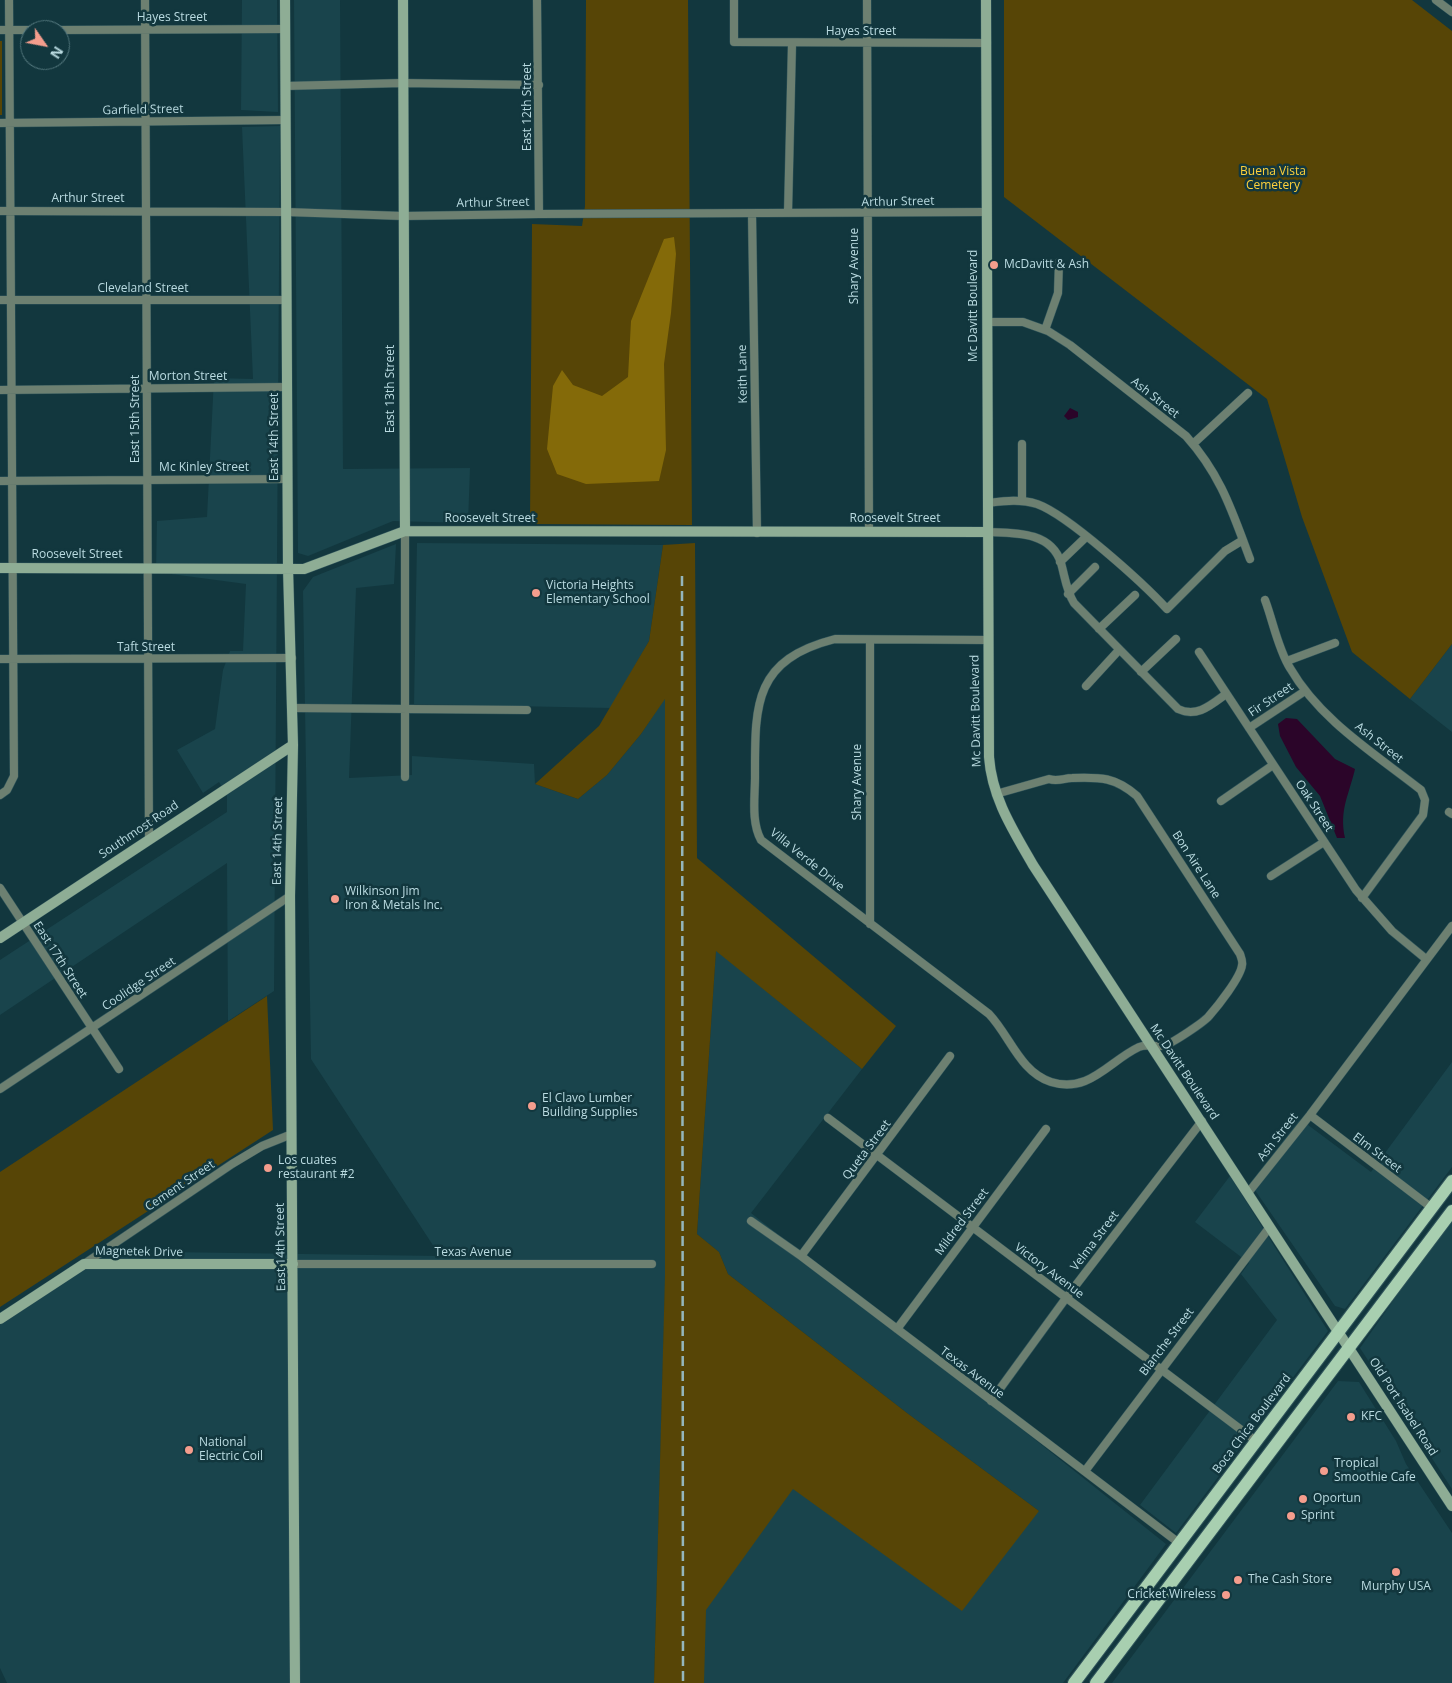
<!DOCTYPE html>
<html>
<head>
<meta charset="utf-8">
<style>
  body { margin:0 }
  #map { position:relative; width:1452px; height:1683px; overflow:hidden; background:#12373e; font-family:"Open Sans",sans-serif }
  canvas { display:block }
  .north { position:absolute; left:20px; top:20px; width:50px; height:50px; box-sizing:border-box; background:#12373e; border:1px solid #55797f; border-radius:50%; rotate:123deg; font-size:14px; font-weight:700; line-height:20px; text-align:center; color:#badbe1 }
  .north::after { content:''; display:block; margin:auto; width:18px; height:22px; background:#f49d8d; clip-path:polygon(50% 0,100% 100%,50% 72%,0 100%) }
</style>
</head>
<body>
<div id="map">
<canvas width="1452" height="1683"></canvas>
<div class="north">N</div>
</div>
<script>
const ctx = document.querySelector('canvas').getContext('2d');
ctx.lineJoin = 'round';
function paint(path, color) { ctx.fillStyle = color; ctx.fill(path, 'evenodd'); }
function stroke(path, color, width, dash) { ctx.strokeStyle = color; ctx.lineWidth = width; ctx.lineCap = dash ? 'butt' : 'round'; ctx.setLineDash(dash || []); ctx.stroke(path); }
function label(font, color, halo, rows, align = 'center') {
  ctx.font = font + ' "Open Sans",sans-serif'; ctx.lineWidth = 5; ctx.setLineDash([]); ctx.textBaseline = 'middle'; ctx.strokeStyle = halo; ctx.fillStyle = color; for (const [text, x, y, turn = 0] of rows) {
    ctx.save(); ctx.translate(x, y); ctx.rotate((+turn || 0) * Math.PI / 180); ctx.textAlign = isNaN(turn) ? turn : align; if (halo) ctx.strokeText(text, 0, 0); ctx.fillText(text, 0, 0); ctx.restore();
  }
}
const built = new Path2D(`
  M242,0H277L278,112L241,110Z
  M294,0H340L343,469L470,468L468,523L393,521L308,556L298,553Z
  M280,126L274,991L228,1021L227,863L0,1015V960L227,812V796L219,782L203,793L177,750L215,729L223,670L230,651H243L246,584L156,572L157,521L207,517L214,378L253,379L242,127Z
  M417,543L663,545L649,641L611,708L414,704Z
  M396,544L394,584L356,588L349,778L412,775V756L534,764L535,784L578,799L607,775L641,734L665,698L668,1018L665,1290L654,1683H7L0,1668V1325L100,1258L167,1252L440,1256L311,1059L303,591L313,577Z
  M1452,644V732L1410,699Z
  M716,950L862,1069L751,1213L1166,1544L1063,1683H699V1607L789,1485L912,1574L1039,1511L907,1413L728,1274L719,1252L697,1234Z
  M1452,1062V1167L1345,1309L1335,1306L1250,1183L1300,1119L1371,1172Z
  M1230,1176L1328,1331L1176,1533L1140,1505L1277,1320L1241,1274L1249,1263L1195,1222Z
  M1452,1217V1489L1360,1348Z
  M1338,1381L1359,1382L1396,1441L1406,1464L1452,1533V1683H1112Z`);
const green = new Path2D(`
  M586,0H688L692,525L530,524L532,224L582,226L585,206Z
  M1004,0H1412L1452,31V644L1410,699L1352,652L1302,517L1267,399L1004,197Z
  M0,41H2V115H0Z
  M695,543L697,858L896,1026L862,1069L716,951L697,1234L719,1252L728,1274L907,1413L1039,1511L962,1611L793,1489L706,1610L704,1683H654L665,1275V699L641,734L607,775L578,799L535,784L599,726L649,641L663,545Z
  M267,996L273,1130L0,1307V1172Z`);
const forest = new Path2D(`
  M674,237L676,254L671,313L664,364L666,450L659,481L586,484L557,474L547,449L553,386L562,370L573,385L602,396L628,377L631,321L664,239Z`);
const water = new Path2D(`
  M1070,408L1078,412V417L1068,420L1064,416Z
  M1286,718L1297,719L1335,759L1355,769C1349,795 1339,810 1345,838H1337L1320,796L1296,767L1280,736L1278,724Z`);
const street = new Path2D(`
  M145,0L149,838
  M537,0L539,214
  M734,0V42L987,43
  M867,0L869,532
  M1436,0L1452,12
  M0,30H30
  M60,30L285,29
  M285,86L402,83L539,85
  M0,123L286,120
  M0,211L286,212L403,216L539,214L986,212
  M788,213L792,44
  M752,214L757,533
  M0,300H287
  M987,322H1023L1048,331L1070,345L1186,436C1221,475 1232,511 1250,559
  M1045,330L1058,293L1059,262
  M0,390L287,387
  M1022,444V501
  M1193,444L1248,393
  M0,481L288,479
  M988,503C1005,501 1020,499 1037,504C1068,515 1143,583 1167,609L1225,551L1243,540
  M405,531V777
  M987,532C1014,533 1051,531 1061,563C1065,577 1066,590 1074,603L1178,709C1197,718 1211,705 1226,694
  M1060,562L1086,537
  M1068,594L1095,567
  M1265,600C1273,621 1278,649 1290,668C1320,720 1374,753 1421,790L1425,800L1423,815L1362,898
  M1099,629L1135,595
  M987,640L835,639C753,660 755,705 755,777C755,797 751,822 761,840L989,1014C1010,1036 1020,1072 1051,1082C1089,1094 1109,1061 1139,1047C1148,1043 1157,1048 1165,1045C1173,1043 1204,1022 1209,1016C1217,1007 1241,977 1242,965C1243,962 1241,957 1240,954L1137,796C1115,777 1101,777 1072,778C1064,778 1058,782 1049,779L996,794
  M1199,652L1356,890L1392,931L1426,959
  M0,659L292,658
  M1287,661L1335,643
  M1141,672L1176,639
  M1086,686L1119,650
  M292,708L527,710
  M1249,728L1305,691
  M0,795L7,790L14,776L9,0
  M1221,801L1273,765
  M1449,812L1452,814
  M1271,876L1324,842
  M0,888L119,1069
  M870,924V640
  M0,1089L290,896
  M1310,1115L1432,1208
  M828,1118L1256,1441
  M1248,1193L1310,1115L1452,926
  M751,1221L801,1256L1179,1543
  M801,1256L950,1056
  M84,1264L232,1164L262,1146L292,1134
  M293,1264H652
  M897,1329L1046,1129
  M991,1401L1066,1298L1202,1121
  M1085,1471L1269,1228`);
const secondary = new Path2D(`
  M285,0L288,568L293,745L290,896L295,1683
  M403,0L405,531
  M986,0L989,757C992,798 1013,830 1033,865L1452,1506
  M0,568L304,569L405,531L987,532
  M0,938L293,745
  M0,1319L84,1264H293`);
const primary = new Path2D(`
  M1074,1683L1452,1181
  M1096,1683L1452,1211`);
const rail = new Path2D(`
  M682,576L683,1683`);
const markers = [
  [994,265,5,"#f49d8d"],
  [536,593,5,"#f49d8d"],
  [335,899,5,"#f49d8d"],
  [532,1106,5,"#f49d8d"],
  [268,1168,5,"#f49d8d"],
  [1351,1417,5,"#f49d8d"],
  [189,1450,5,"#f49d8d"],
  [1324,1471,5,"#f49d8d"],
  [1303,1499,5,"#f49d8d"],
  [1291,1516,5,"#f49d8d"],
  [1396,1572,5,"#f49d8d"],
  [1238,1580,5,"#f49d8d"],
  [1226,1595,5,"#f49d8d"]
];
const streetNames = [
  ["Hayes Street",172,18],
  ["Hayes Street",861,32],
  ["East 12th Street",528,107,-90],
  ["Garfield Street",143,110,-1],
  ["Arthur Street",88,199],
  ["Arthur Street",898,202,-1],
  ["Arthur Street",493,203,-1],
  ["Shary Avenue",855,266,-90],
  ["Cleveland Street",143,289],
  ["Mc Davitt Boulevard",974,306,-90],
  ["Keith Lane",743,374,-91],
  ["Morton Street",188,377],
  ["East 13th Street",391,389,-90],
  ["Ash Street",1155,398,38],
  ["East 15th Street",136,419,-90],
  ["East 14th Street",275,437,-90],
  ["Mc Kinley Street",204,468],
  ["Roosevelt Street",490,519],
  ["Roosevelt Street",895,519],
  ["Roosevelt Street",77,555],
  ["Taft Street",146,648],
  ["Fir Street",1271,700,-34],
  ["Mc Davitt Boulevard",976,711,-91],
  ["Ash Street",1379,743,38],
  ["Shary Avenue",858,782,-90],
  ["Oak Street",1314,806,57],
  ["Southmost Road",139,830,-34],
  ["East 14th Street",278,841,-89],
  ["Villa Verde Drive",807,860,39],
  ["Bon Aire Lane",1196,865,57],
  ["East 17th Street",60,960,57],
  ["Coolidge Street",139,984,-34],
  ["Mc Davitt Boulevard",1184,1072,56],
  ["Ash Street",1278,1137,-52],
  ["Queta Street",867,1150,-53],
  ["Elm Street",1377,1153,37],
  ["Cement Street",180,1186,-34],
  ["Mildred Street",962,1222,-53],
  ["Velma Street",1095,1241,-53],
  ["East 14th Street",281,1247,-91],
  ["Magnetek Drive",139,1252,1],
  ["Texas Avenue",473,1253],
  ["Victory Avenue",1049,1271,37],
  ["Blanche Street",1167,1342,-53],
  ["Texas Avenue",972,1373,37],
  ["Old Port Isabel Road",1403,1407,57],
  ["Boca Chica Boulevard",1252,1424,-53]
];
const parkNames = [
  ["Buena Vista",1273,172],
  ["Cemetery",1273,186]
];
const poiNames = [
  ["McDavitt & Ash",1004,265],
  ["Victoria Heights",546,586],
  ["Elementary School",546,600],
  ["Wilkinson Jim",345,892],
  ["Iron & Metals Inc.",345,906],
  ["El Clavo Lumber",542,1099],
  ["Building Supplies",542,1113],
  ["Los cuates",278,1161],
  ["restaurant #2",278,1175],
  ["KFC",1361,1417],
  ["National",199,1443],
  ["Electric Coil",199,1457],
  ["Tropical",1334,1464],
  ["Smoothie Cafe",1334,1478],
  ["Oportun",1313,1499],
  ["Sprint",1301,1516],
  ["The Cash Store",1248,1580],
  ["Murphy USA",1396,1587,"center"],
  ["Cricket Wireless",1216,1595,"right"]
];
paint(built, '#19444c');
paint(green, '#574506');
paint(forest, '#846a09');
paint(water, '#2b0529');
stroke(street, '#30555b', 9);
stroke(secondary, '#30555b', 11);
stroke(primary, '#30555b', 14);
stroke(street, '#6d8071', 8);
stroke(secondary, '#8ead95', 10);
stroke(primary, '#a8cfb0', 12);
stroke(rail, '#94b6bc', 2.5, [10, 5]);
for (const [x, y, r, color] of markers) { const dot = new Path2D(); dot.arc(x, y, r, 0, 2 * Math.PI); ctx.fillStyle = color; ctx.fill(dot); stroke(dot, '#12373e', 2); }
label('12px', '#badbe1', '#12373e', streetNames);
label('12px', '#fed13b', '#12373e', parkNames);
label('12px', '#badbe1', '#12373e', poiNames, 'left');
</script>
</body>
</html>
